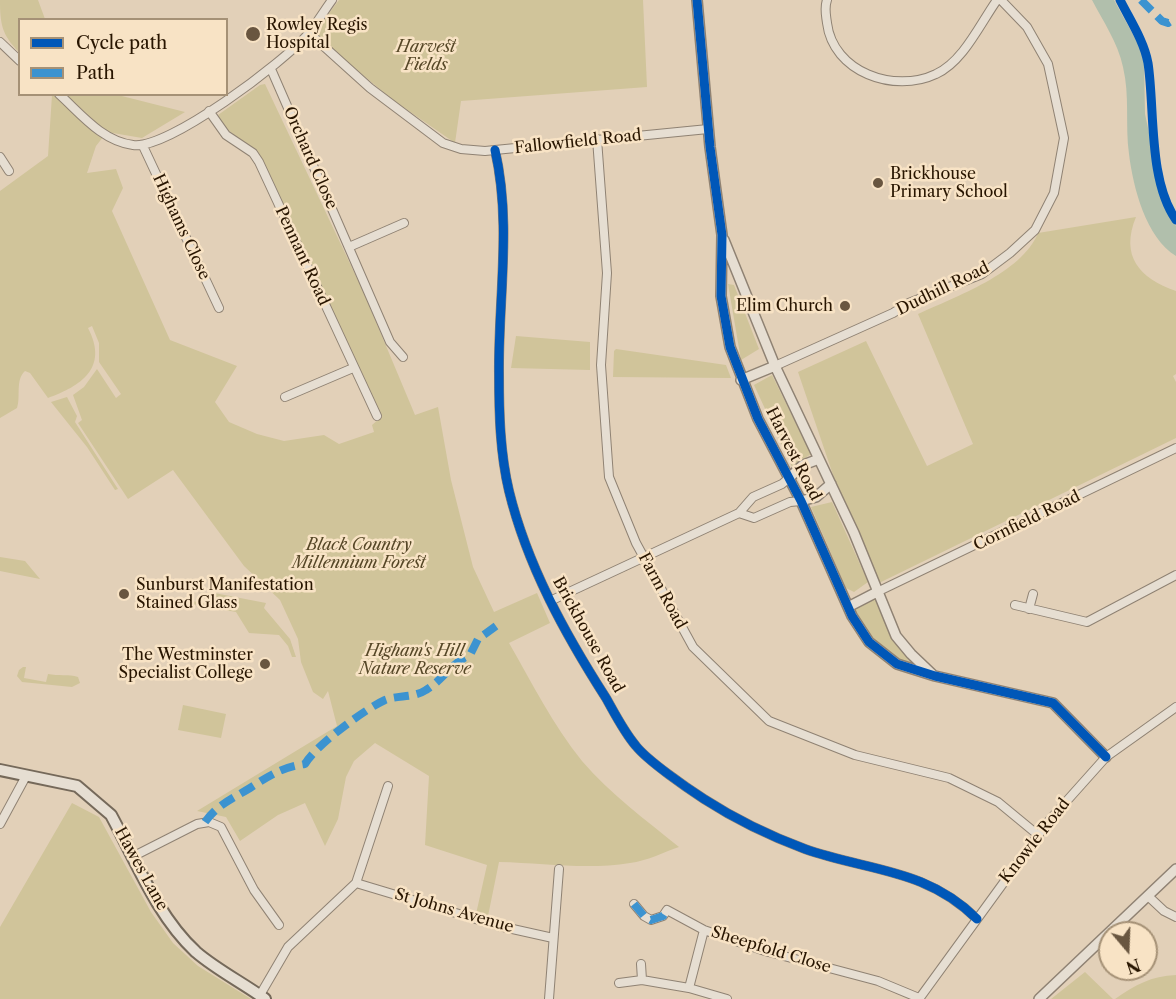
<!DOCTYPE html>
<html>
<head>
<meta charset="utf-8">
<style>
  body { margin:0 }
  #map { position:relative; width:1176px; height:999px; overflow:hidden; background:#e2d0b8; font-family:"Libre Caslon Text",serif }
  canvas { display:block }
  .legend { position:absolute; left:18px; top:18px; width:210px; height:78px; box-sizing:border-box; background:#f8e3c5; border:2px solid #a59176; margin:0; padding:8px 10px; list-style:none; font-size:18px; color:#281500 }
  .legend li { display:flex; align-items:center; gap:12px; height:30px }
  .legend b { width:30px; border:2px solid #a59176 }
  .north { position:absolute; left:1098px; top:921px; width:60px; height:60px; box-sizing:border-box; background:#f8e3c5; border:2px solid #a59176; border-radius:50%; rotate:161deg; font-size:16px; font-weight:700; line-height:24px; text-align:center; color:#281500 }
  .north::after { content:''; display:block; margin:auto; width:21px; height:27px; background:#695640; clip-path:polygon(50% 0,100% 100%,50% 72%,0 100%) }
</style>
</head>
<body>
<div id="map">
<canvas width="1176" height="999"></canvas>
<ul class="legend">
<li><b style="height:8px;background:#0057b8"></b>Cycle path</li>
<li><b style="height:8px;background:#3c93d0"></b>Path</li>
</ul>
<div class="north">N</div>
</div>
<script>
const ctx = document.querySelector('canvas').getContext('2d');
ctx.lineJoin = 'round';
function paint(path, color) { ctx.fillStyle = color; ctx.fill(path, 'evenodd'); }
function stroke(path, color, width, dash) { ctx.strokeStyle = color; ctx.lineWidth = width; ctx.lineCap = dash ? 'butt' : 'round'; ctx.setLineDash(dash || []); ctx.stroke(path); }
function label(font, color, halo, rows, align = 'center') {
  ctx.font = font + ' "Libre Caslon Text",serif'; ctx.lineWidth = 5; ctx.setLineDash([]); ctx.textBaseline = 'middle'; ctx.strokeStyle = halo; ctx.fillStyle = color; for (const [text, x, y, turn = 0] of rows) {
    ctx.save(); ctx.translate(x, y); ctx.rotate((+turn || 0) * Math.PI / 180); ctx.textAlign = isNaN(turn) ? turn : align; if (halo) ctx.strokeText(text, 0, 0); ctx.fillText(text, 0, 0); ctx.restore();
  }
}
const green = new Path2D(`
  M0,0H38L45,19L20,20L19,52C2,35 0,24 0,0Z
  M339,0H643L647,87L461,101L455,143L393,100L318,38L320,25Z
  M265,84L363,291L415,415L438,407L451,480L473,567L494,612L537,593L550,623L509,643C532,683 553,725 582,761C610,794 646,820 679,847C664,852 647,861 630,863C587,870 543,863 499,862L488,916L476,914L487,865L425,845L429,776L375,743L354,761L346,777L338,819L325,846L305,803L278,815L240,841L226,817L197,811L337,726L328,691L323,699L313,692L301,662L298,639L280,600L244,566L173,470L128,499L78,423L82,420L73,395L84,387L97,369L116,398L121,394L99,362V343L92,326L88,328C109,368 81,386 48,398L30,373L25,371C15,380 21,397 17,408L0,418V191L48,156L52,95L114,94L185,112L142,138L107,132L96,146L87,173L116,169L123,188L112,211L170,340L237,366L215,402L229,422L257,434L284,441L324,435L339,444L374,432L372,425L379,419L378,413L265,164C253,141 226,137 218,115L260,85Z
  M1136,217C1120,256 1139,278 1176,291V374L1173,376L1176,382V438L879,583L843,504L798,372L866,341L927,466L973,444L918,314C955,297 1022,273 1038,233Z
  M728,284L734,285L759,349L741,360Z
  M516,336L590,342V370L511,368Z
  M616,349L726,365L731,378L613,377L614,351Z
  M772,375L811,454L792,467L754,385Z
  M67,397L77,416L75,422L118,489L115,490L87,447L51,402Z
  M832,502L868,582L854,592L846,588L811,507Z
  M0,557L25,561L40,579L0,571Z
  M209,592L266,603L264,608L290,639L296,657H292L288,646L279,635L249,633L236,612L175,601L214,602Z
  M875,597L921,668C883,658 870,641 852,608Z
  M23,667H26L24,678L46,682L48,674C58,676 69,674 78,677L80,683L72,687L22,682L17,676L19,670Z
  M183,705L226,714L221,738L178,730Z
  M72,803L99,817L151,912L173,943L198,966L251,999H0V927Z
  M1085,972L1113,999H1051Z
  M1176,975V999H1115C1135,985 1151,976 1176,975Z`);
const water = new Path2D(`
  M1092,0H1114L1141,49L1144,62L1145,114L1164,203L1168,214L1176,226V256C1146,238 1133,187 1129,154C1125,125 1130,96 1123,67C1118,43 1103,21 1092,0Z`);
const minor = new Path2D(`
  M827,0C824,8 826,15 827,23C833,72 894,94 936,74C963,62 980,24 997,0
  M309,33L370,88L443,143L461,149L485,151L708,129
  M0,42L20,61
  M271,69L390,342L403,357
  M59,94C81,114 102,141 133,145C168,150 284,62 308,34C317,23 324,11 332,0
  M209,111L226,135L253,153L259,162L377,416
  M597,139L607,273L601,365L609,477L636,543L693,647L769,721L855,755L949,778L998,802L1038,835
  M143,146L219,308
  M495,150C512,224 498,300 499,374C499,413 500,453 509,491C527,565 565,634 606,698C615,714 624,732 636,746C648,761 687,788 704,799C735,819 770,836 805,849C867,871 926,868 977,919
  M0,157L9,171
  M349,247L404,223
  M775,366L893,313L909,303L982,274L1010,253L1035,230L1054,193L1064,138L1048,64L1027,27L1001,0
  M285,397L353,368
  M739,513L754,518L790,502L801,501
  M877,592L1176,448
  M550,601L739,513L753,497L782,484L789,478
  M1015,605L1087,622L1176,575
  M1029,609L1033,594
  M0,824L26,776
  M134,856L197,824L209,822L221,827L254,890L279,925
  M356,883L499,926L553,938
  M1148,896L1164,911L1176,917
  M634,904L644,916L651,920L663,916L667,910L704,930L765,951L878,981L919,998
  M704,930L689,988L727,999
  M641,964L642,980
  M619,983L642,980L689,988
  M260,995L288,947L356,883L388,786
  M549,999L559,869
  M919,999L1047,823L1106,757L1176,707`);
const tertiary = new Path2D(`
  M697,0L710,147L722,235L721,296L730,347L758,419L801,501L852,616L869,642L897,664L935,676L1053,703L1106,757
  M724,240L775,366L854,533L896,636L911,654L932,674
  M741,380L775,366
  M789,478L803,465L819,459
  M801,501L816,497L831,484
  M848,607L877,592
  M1039,999L1176,869`);
const secondary = new Path2D(`
  M0,770L77,786L111,815C136,861 157,916 196,952C217,970 243,983 265,999`);
const quiet = new Path2D(`
  M1141,0L1162,21L1168,23L1176,18
  M205,822C217,805 232,799 250,788C269,776 282,767 305,764C316,745 365,709 385,700C398,695 414,698 426,690C443,680 451,663 470,655L478,639L496,626
  M634,904L644,916L651,920L663,916L667,910`);
const cycleway = new Path2D(`
  M697,0L710,147L722,235L721,296L730,347L758,419L801,501L852,616L869,642L897,664L935,676L1053,703L1106,757
  M1120,0C1130,20 1144,41 1148,63C1155,109 1148,180 1176,220
  M495,150C512,224 498,300 499,374C499,413 500,453 509,491C527,565 565,634 606,698C615,714 624,732 636,746C648,761 687,788 704,799C735,819 770,836 805,849C867,871 926,868 977,919`);
const markers = [
  [253,34,8,"#695640"],
  [878,183,6,"#695640"],
  [845,306,6,"#695640"],
  [124,594,6,"#695640"],
  [265,664,6,"#695640"]
];
const poiNames = [
  ["Rowley Regis",266,25],
  ["Hospital",266,43],
  ["Brickhouse",890,174],
  ["Primary School",890,192],
  ["Elim Church",833,306,"right"],
  ["Sunburst Manifestation",136,585],
  ["Stained Glass",136,603],
  ["The Westminster",253,655,"right"],
  ["Specialist College",253,673,"right"]
];
const parkNames = [
  ["Harvest",426,47],
  ["Fields",426,65],
  ["Black Country",359,545],
  ["Millennium Forest",359,563],
  ["Higham's Hill",415,651],
  ["Nature Reserve",415,669]
];
const streetNames = [
  ["Fallowfield Road",578,142,-6],
  ["Orchard Close",310,158,66],
  ["Highams Close",181,227,65],
  ["Pennant Road",302,256,65],
  ["Dudhill Road",943,289,-26],
  ["Harvest Road",793,454,63],
  ["Cornfield Road",1027,521,-26],
  ["Farm Road",662,591,62],
  ["Brickhouse Road",588,635,61],
  ["Knowle Road",1035,841,-52],
  ["Hawes Lane",141,869,61],
  ["St Johns Avenue",454,911,16],
  ["Sheepfold Close",771,950,17]
];
paint(green, '#d0c49a');
paint(water, '#b1bfac');
stroke(minor, '#8f8273', 10);
stroke(tertiary, '#8f8273', 12);
stroke(secondary, '#75695a', 14);
stroke(minor, '#e6ded2', 8);
stroke(tertiary, '#e6ded2', 9);
stroke(secondary, '#e6ded2', 10);
stroke(quiet, '#3c93d0', 8, [15, 8]);
stroke(cycleway, '#0057b8', 9);
for (const [x, y, r, color] of markers) { const dot = new Path2D(); dot.arc(x, y, r, 0, 2 * Math.PI); ctx.fillStyle = color; ctx.fill(dot); stroke(dot, '#f8e3c5', 2); }
label('16px', '#281500', '#f8e3c5', poiNames, 'left');
label('italic 16px', '#564727', '#f8e3c5', parkNames);
label('16px', '#281500', '#f8e3c5', streetNames);
</script>
</body>
</html>
